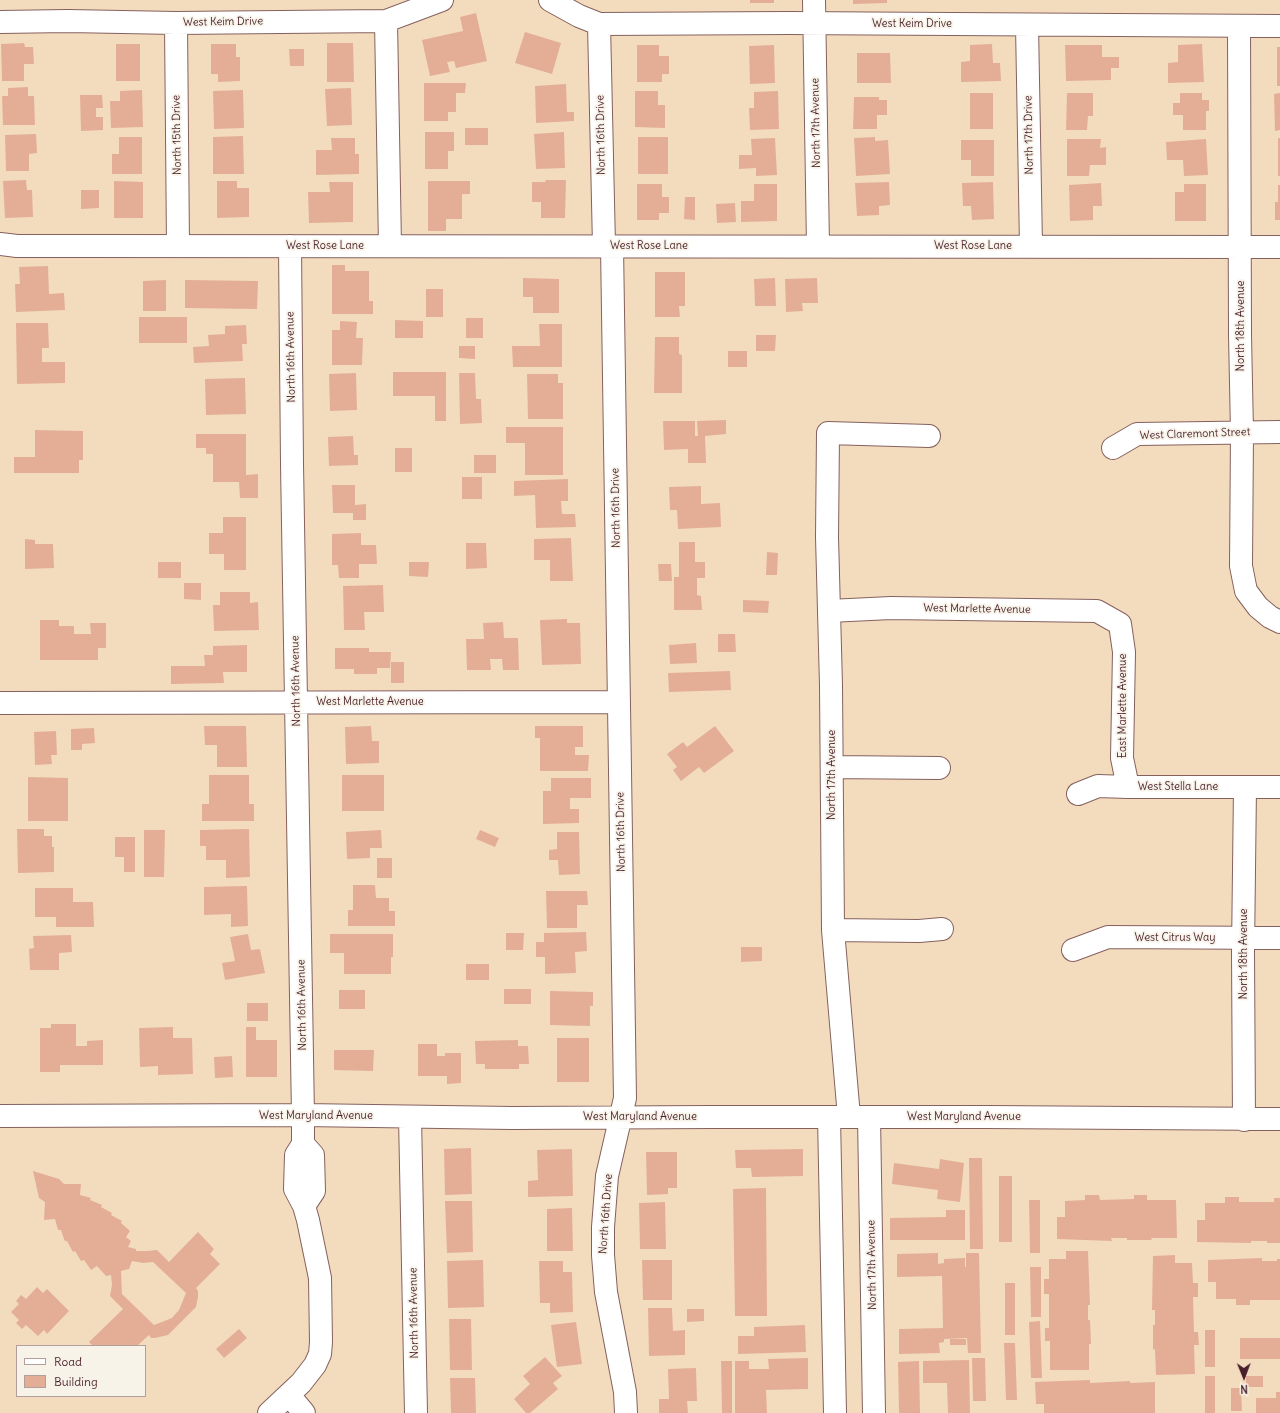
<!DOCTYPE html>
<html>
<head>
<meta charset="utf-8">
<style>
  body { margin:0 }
  #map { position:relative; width:1280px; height:1413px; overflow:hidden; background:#f3dcbe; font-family:Delius,sans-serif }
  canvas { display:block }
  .legend { position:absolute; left:16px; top:1345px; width:130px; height:52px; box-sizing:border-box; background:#f7f3e8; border:1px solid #b29e9c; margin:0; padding:5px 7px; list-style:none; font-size:12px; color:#4a1f2b }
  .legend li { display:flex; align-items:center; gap:8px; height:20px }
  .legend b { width:20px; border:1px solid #b29e9c }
  .north { position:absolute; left:1224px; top:1357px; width:40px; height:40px; -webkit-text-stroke:3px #f7f3e8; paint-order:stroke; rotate:179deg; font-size:11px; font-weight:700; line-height:16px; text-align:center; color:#4a1f2b }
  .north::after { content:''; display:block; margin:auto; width:14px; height:18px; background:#4a1f2b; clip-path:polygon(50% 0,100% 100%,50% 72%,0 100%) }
</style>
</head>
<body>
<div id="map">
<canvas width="1280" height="1413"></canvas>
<ul class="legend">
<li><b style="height:5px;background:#fff"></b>Road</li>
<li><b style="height:11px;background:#e4ae96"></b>Building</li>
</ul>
<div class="north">N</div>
</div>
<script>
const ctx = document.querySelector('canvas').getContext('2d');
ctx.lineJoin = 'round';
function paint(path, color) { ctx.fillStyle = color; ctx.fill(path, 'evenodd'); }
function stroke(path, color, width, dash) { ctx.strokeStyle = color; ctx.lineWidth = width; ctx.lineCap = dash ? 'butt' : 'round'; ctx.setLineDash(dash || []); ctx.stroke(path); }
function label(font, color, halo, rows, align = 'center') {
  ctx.font = font + ' Delius,sans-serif'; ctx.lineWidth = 3.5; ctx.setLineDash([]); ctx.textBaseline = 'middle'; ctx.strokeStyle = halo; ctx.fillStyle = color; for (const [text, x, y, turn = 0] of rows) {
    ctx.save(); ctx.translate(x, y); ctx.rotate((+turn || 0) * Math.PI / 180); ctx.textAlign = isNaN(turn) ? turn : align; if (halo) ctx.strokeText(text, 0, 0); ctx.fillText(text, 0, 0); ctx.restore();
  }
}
const building = new Path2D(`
  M750,0H774V3H750Z
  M853,0H887V3L853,4Z
  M476,13L487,61L456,68L454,61L447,62L450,72L430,76L422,40L463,31L460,17Z
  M525,32L561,43L552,74L515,63Z
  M24,43L25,47H33L34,64H24V81H2L1,44Z
  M327,43H353L354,82H327Z
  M116,44H140V81H116Z
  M211,44H236V57H240V81L218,82V74H211Z
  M992,44L993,63H1000L1001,81L961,82V62L970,61V45Z
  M1202,44L1204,82L1168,83V63L1178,62V45Z
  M637,45H659V56H669V74H662V82H637Z
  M774,45L775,83L750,84L749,46Z
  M1065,45H1102V57H1119V68H1111V80L1066,81Z
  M1277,47H1280V86H1277Z
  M289,49H304V66H290Z
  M857,53H890L891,83H857Z
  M424,83H466L465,93H456V112H448V121H424Z
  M566,84L567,112H574V121L536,123L535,86Z
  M28,87V96H34L35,125H3L2,96H8V88Z
  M351,88L352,125L327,126L325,89Z
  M142,90L143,127L111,128L110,101H120V91Z
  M243,90L244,128L214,129L213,91Z
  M635,91H658V105H665V128L635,127Z
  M778,91L779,129L750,130L749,108H754V92Z
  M970,93H993V129H970Z
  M1067,93H1093V116H1088L1087,130H1066Z
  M1180,93H1202V100H1209V111H1206V130H1183V115H1173V103H1180Z
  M1280,93V130L1275,131L1274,94Z
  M80,95H102L103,108H96V117H103V130L81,131Z
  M854,97H879V100H887V115H877V129H853Z
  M465,128H488V145H465Z
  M425,132H454V151H448V169H425Z
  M564,132L565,168L536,169L534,134Z
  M36,134L37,153L29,154V171H6L5,135Z
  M243,136L244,174H213V137Z
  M119,137H142V174H112V154H119Z
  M638,137H668V174H638Z
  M875,137V141L888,140L890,174L856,176L854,138Z
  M331,138H355V154H359V174L316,175V150H332Z
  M775,138L777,175L756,176V168L739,169V155H752L751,139Z
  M1278,138H1280V176H1278Z
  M1067,139H1101L1100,148L1106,147V165H1090L1089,176H1067Z
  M1206,139L1208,175L1184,176L1183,160H1167L1166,142Z
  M961,140H994V176H971V160H961Z
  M26,180L27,190H32L33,217L5,218L3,181Z
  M545,180H566L565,218H541V202H532V182H546Z
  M114,181L143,182V218H114Z
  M217,181H237V188H249V217L217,218Z
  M428,181H470V194H462V219H446V231H428Z
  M329,182H353V222L309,223L308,192H330Z
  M889,182L890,205L879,206V215L857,216L855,183Z
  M993,182L994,219L972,220L971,206H963L962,183Z
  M1101,183L1102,206H1093V220L1070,221L1069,185Z
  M637,184H662V197H669V213H659V220H637Z
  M754,184H777V221L741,222V201H754Z
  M1184,184H1206V221H1175V192H1184Z
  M1278,185H1280V220H1275V202H1278Z
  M81,190H99V208L81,209Z
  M685,197H695V220L684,219Z
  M735,203L736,222L717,223L716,204Z
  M332,265H345V271H369V301H373V314H332Z
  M48,266L49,294L64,293L65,310L16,312L15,284H20L19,267Z
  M655,272H685V306H679L680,317H655Z
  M523,278L559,279V313H533V297H523Z
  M775,278L776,306H755L754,279Z
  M817,278L818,303H802L803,311L786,312L785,279Z
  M166,280V311H143V281Z
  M185,280L258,281L257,309L185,308Z
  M426,289H443V317H426Z
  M139,317H187V343H139Z
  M466,318H483V338H466Z
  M395,320L423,321V338H395Z
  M340,321L357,322L356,338H363L362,365H332V330H340Z
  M16,323H48L49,348H42V362H65V383L17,384Z
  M539,324H562V367H513L512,346H540Z
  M246,325L247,344H242L243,361L194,363L193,347L209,346L208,335L225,334V326Z
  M756,335H776L775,351H756Z
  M655,337H679V354L682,355V393H654Z
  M459,346H475V359L459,358Z
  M728,351H747V367H728Z
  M393,372H446V421H435V396H393Z
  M356,373L357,410L330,411L329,374Z
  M459,373H475L476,399H481L482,423L460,424Z
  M527,374H558V383H563V419H528Z
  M245,378L246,414L206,415L205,379Z
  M726,420V434L705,436L706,463H688V449L664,450L663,421H695V436H698L697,421Z
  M506,427H563V475H525V443H506Z
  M35,430L83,431V460H79V473H14V457H35Z
  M196,434H246V475L258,474V498H240L239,482H213V454H206V448H196Z
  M353,436L354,455H358V465L329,466L328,437Z
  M395,448H412V472H395Z
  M474,455H496V473H474Z
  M462,477H482V499H462Z
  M568,479V501H561L562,514H575L576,527L536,528L535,495L514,496V481Z
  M332,485H355V505L366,504V520H353V513H333Z
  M701,486V504L720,503L721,527L678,529L677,510H670L669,487Z
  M223,517H246V570H224V554H209V533H223Z
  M361,533V545H376L377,564H359V578H339L338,565H332V534Z
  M571,538L573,581H550V560H534V539Z
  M25,539L35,540V544H53L54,568L25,569Z
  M679,542H695V562H705V578H697V595L701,596L702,610H674V577H679Z
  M466,543H486L487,568L466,569Z
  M767,552L778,553L777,575H766Z
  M158,562H181V578H158Z
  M409,562H429L428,577L409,576Z
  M658,564H671L672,581H659Z
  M184,583H201V600L184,599Z
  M383,585L384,612H364L365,630H344L343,586Z
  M220,592H250V603L258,602L259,630L214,631L213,605H220Z
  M743,600L769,601L768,613L743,612Z
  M567,619V623H580L581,664L542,665L540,620Z
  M40,620H59V626H74V634H91L90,623H106V648H98V660H40Z
  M503,622L504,638H518L519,670H503L502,659H490L491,670H467L466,639H484L483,623Z
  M718,634H735L736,652H718Z
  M696,643L697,663L670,664L669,645Z
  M247,645V672H223L224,683L171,684V666H205L204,655H213V646Z
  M335,648H369V652H391L390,668H377V674H354V669H335Z
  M391,662H404V683H391Z
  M730,671L731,690L669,692L668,673Z
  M204,726H246L247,767H217V745H205Z
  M371,726L372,741H379V763L346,764L345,727Z
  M535,726H583V747H575V755H589L588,771H540V738H535Z
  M715,726L734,751L704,773L699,767L681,781L673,770L677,767L667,754L683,742L687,747Z
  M94,728L95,743L82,744V750H71V729Z
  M56,731L57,755H51L52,764L35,765L34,732Z
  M209,775H249V804H254V821H202V804H209Z
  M342,775H384V811H342Z
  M28,777L68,778V821H28Z
  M551,778H591V798H570V809H579V823L543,824V791H551Z
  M17,829H44V836H52V847H54V872L18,873Z
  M249,829L250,877L226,878V860H206V846H200V830Z
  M144,830H165L164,877H144Z
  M381,830L382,848H370V858L347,859L346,832Z
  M480,830L499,838L495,847L476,839Z
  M557,832H579L580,874L559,875L558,860H549V850L557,849Z
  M115,837H135V872H124V857H115Z
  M377,858H392V878H377Z
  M353,885H375L376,898H389V911H395V926H348V910H353Z
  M247,886L248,926L231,927V914L204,915V887Z
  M35,888H73V902H93L94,927H56V917H35Z
  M546,891H587L588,905H577V928H547Z
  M586,932L587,951L575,952L576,973L545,974V957H536V942H544V933Z
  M506,933H524L523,950H506Z
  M248,934L251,950L260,949L265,973L225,980L222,963L235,961L230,937Z
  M330,934H393V957H391V974H344V953H330Z
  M71,935L72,952L59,953V970H30L29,949L34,948L33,936Z
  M741,947H762V961L741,962Z
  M466,964H489V980H466Z
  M504,989H531V1004H504Z
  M339,990H365V1009H339Z
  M550,991L593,992V1006H590V1026L550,1025Z
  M247,1003H268V1021H247Z
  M51,1024H76V1046H87V1041L103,1040V1065H60V1072H40V1028H51Z
  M173,1027V1038H192L193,1074L158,1075V1066L140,1067L139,1028Z
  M246,1027H256V1040H277V1077H246Z
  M557,1038H589V1082H557Z
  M518,1040V1046H528L529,1064H519V1069H485V1064H476L475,1041Z
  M418,1044H437V1056H445V1053H461V1083L447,1084V1076H418Z
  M334,1050H374L373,1071L334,1070Z
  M232,1056L233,1077L215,1078L214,1057Z
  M471,1148L472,1194L445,1195L444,1149Z
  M572,1149L573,1196L528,1197V1181L538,1180L537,1150Z
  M803,1149V1176L752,1177L751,1168H736L735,1150Z
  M646,1152H677V1188H668V1194L647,1195Z
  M969,1158H982L983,1249H970Z
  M940,1159L964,1163L960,1202L937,1199L938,1190L892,1184L894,1163L939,1169Z
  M33,1171L59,1179L64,1184H81L80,1195L91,1198L90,1200L102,1205L101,1207L112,1213L111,1215L122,1221L121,1223L130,1231L126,1237L131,1241L128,1247L136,1249V1251H147L157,1250L169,1262L198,1232L214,1249L210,1254L220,1264L196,1288L198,1291V1297L196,1307L168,1335L155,1338H151L149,1335L137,1346H93L89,1342L123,1309L110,1296L112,1285L111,1275L106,1276L97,1266L91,1270L84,1260L81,1261L75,1251L73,1252L67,1241H65L64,1239L61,1230H58L55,1219L44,1220L45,1202L39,1198ZM132,1261L143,1263L153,1262L186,1293L179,1310L172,1318L154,1325L122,1294L121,1271L129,1269Z
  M999,1176H1012V1242H999Z
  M766,1188L767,1316H735L733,1189Z
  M1085,1195H1099L1100,1200L1134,1199V1195H1147V1200H1176L1177,1238H1151L1152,1240H1127V1238H1111L1112,1241L1057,1239V1217H1065V1201L1085,1200Z
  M1225,1197H1239V1202H1274V1198H1280V1243H1267V1241H1251V1243L1197,1242V1220H1205V1203H1225Z
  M1029,1200H1040V1253H1030Z
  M445,1201H472L473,1252L447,1253Z
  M665,1202L666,1249H640L639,1203Z
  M572,1208L573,1251H547V1209Z
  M946,1210H965V1240H890V1218L946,1217Z
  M1066,1251H1088L1090,1305H1088V1320H1090L1091,1344H1089V1370H1050V1341H1045V1328H1049V1294H1044V1279H1049V1259H1066Z
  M938,1253V1264L944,1263V1259L965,1258V1267H966V1253H979L981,1353H968L967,1338L944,1339V1342L939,1343L940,1353L899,1354V1329L943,1328L942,1276L897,1277V1254Z
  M1175,1255V1263H1192L1193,1283H1198V1297H1193L1194,1332H1198L1199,1345H1194L1195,1374L1156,1375L1155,1349L1153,1350V1325H1155V1310H1152L1153,1256Z
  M1262,1258V1261H1277V1259H1280V1300H1250V1305H1236V1299H1216V1282H1208V1260Z
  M483,1260L484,1307L448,1308L447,1261Z
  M642,1260H672V1300H643Z
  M539,1261H563V1272H572L573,1312L550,1313V1303H540Z
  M1030,1267H1041V1317H1031Z
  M1005,1283H1015V1335H1005Z
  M37,1287L43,1293L47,1289L69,1311L47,1334L44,1330L38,1336L26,1325L22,1329L16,1323L19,1320L11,1312L19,1304L16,1301L21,1295L26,1299Z
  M648,1308H672L673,1331L685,1330V1355L649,1356Z
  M687,1309H704V1321L687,1322Z
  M449,1319H471L472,1370H450Z
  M1040,1321L1042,1378H1031L1029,1322Z
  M576,1322L582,1364L557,1367L551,1325Z
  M805,1325L806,1352L738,1354V1336H754V1327Z
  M239,1329L247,1338L224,1358L216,1349Z
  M1205,1330H1215V1367H1205Z
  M1240,1338H1280V1359H1240Z
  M950,1339H966V1345H950Z
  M1004,1343H1015L1017,1400H1006Z
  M545,1357L562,1376L553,1383L558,1389L530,1413H526L514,1399L530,1384L523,1376Z
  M808,1358V1389L766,1390L767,1413H735V1361H749V1369H769L768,1359Z
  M972,1358H985L986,1401H973Z
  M969,1360L970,1413H948L947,1383H923V1361Z
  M721,1361H732V1413H722Z
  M919,1361L920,1413H899L898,1362Z
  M696,1368L697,1401H687L688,1413H659V1399H669L668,1369Z
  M1205,1376H1215V1413H1205Z
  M1246,1376H1263V1387H1246Z
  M450,1378H475L476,1413H451Z
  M1090,1380V1383L1130,1381V1383L1155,1382V1413H1044V1404H1036L1035,1382Z
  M1231,1388H1241L1242,1411H1231Z
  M1276,1392H1280V1413H1256V1398H1276Z`);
const minor = new Path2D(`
  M550,0L579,16L599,24L789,23L1280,26
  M814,0L818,246
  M386,21L390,246
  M0,22L68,21L176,23L386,21L442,0
  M176,23L178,246
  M599,24L604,246
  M1027,25L1031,246
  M1239,26L1240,335L1242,432L1241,566L1246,591L1258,607L1270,617L1280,622
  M0,244L17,246H74L1280,247
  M612,246L625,1098L607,1176L603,1227V1255L606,1292L625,1392L626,1413
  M1113,448L1137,434L1280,432
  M829,611L891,608L1097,611L1120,624L1124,652L1122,758L1128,787
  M0,703L619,702
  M832,767L939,768
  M1078,794L1098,786L1128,787H1280
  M833,930L919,931L942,929
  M1073,950L1108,937L1280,938
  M0,1116L303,1115L512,1118L711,1117H987L1280,1119
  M410,1117L416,1413
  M829,1117L835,1413
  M849,1117L833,930L831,685L827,537L828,433L929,436
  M869,1117L874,1413
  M1244,1120L1243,952L1245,787
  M303,1144L313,1155L314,1191L304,1206
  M289,1395L304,1413
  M269,1413L301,1383L315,1365L320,1354L321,1342L320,1278L308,1220L304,1206L295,1189L296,1155L303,1144V1115L292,464L290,246`);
const streetNames = [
  ["West Keim Drive",223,22,-1],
  ["West Keim Drive",912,24],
  ["North 17th Avenue",816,123,-91],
  ["North 15th Drive",177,135,-91],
  ["North 16th Drive",601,135,-91],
  ["North 17th Drive",1029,135,-91],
  ["West Rose Lane",325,246],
  ["West Rose Lane",649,246],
  ["West Rose Lane",973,246],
  ["North 18th Avenue",1241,326,-90],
  ["North 16th Avenue",291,357,-91],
  ["West Claremont Street",1195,434,-2],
  ["North 16th Drive",616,508,-91],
  ["West Marlette Avenue",977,609,1],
  ["North 16th Avenue",296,681,-91],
  ["West Marlette Avenue",370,702],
  ["East Marlette Avenue",1123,706,-90],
  ["North 17th Avenue",832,775,-90],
  ["West Stella Lane",1178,787],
  ["North 16th Drive",621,832,-91],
  ["West Citrus Way",1175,938],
  ["North 18th Avenue",1244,954,-90],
  ["North 16th Avenue",302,1005,-91],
  ["West Maryland Avenue",316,1116],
  ["West Maryland Avenue",640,1117],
  ["West Maryland Avenue",964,1117],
  ["North 16th Drive",606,1214,-86],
  ["North 17th Avenue",872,1265,-91],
  ["North 16th Avenue",414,1313,-91]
];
paint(building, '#e4ae96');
stroke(minor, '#85615e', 24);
stroke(minor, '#fff', 22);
label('11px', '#4a1f2b', '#f7f3e8', streetNames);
</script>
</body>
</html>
